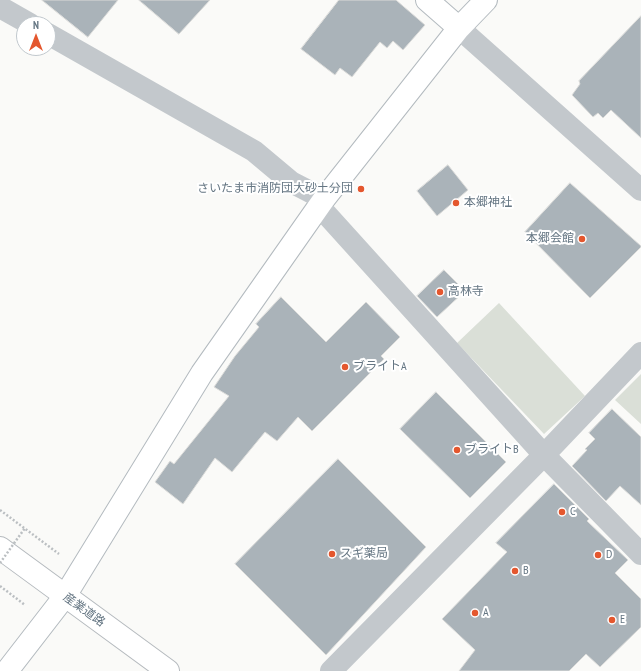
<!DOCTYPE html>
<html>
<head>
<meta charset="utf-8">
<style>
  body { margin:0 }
  #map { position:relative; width:641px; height:671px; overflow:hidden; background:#fafaf8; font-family:"PT Sans Narrow",sans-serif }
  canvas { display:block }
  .north { position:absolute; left:16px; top:16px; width:40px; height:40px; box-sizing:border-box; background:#fff; border:1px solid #c1c8cd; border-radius:50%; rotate:0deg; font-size:11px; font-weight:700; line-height:16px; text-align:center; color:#657683 }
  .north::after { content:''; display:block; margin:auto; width:14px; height:18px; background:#e4572e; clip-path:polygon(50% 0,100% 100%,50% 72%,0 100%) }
</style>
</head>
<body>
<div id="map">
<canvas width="641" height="671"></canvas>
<div class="north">N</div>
</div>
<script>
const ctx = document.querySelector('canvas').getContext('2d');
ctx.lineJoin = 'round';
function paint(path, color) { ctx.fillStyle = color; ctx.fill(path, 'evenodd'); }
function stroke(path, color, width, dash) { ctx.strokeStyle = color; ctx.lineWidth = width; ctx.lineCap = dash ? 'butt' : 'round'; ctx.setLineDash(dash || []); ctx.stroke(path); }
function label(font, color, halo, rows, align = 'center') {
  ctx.font = font + ' "PT Sans Narrow","Noto Sans JP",sans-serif'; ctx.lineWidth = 4; ctx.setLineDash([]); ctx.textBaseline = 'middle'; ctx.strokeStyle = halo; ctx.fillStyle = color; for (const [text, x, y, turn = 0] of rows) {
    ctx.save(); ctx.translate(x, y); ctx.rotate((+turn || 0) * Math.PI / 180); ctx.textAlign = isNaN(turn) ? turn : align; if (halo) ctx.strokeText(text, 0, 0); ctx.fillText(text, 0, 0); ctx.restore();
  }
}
const green = new Path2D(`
  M499,303L585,396L544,434L457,343Z
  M641,374V424L615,400Z`);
const building = new Path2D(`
  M42,0H118L88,37Z
  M139,0H210L179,34Z
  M339,0H396L425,25L403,50L393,41L387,48L380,42L352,77L340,68L335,75L301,49Z
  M641,16V138L611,110L603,118L598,113L593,117L572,95L580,84L579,81Z
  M448,165L468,190L437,216L417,191Z
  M570,183L641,246V247L590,298L525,232Z
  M444,270L465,291L437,317L417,296Z
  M281,297L326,342L366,302L400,337L381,356L384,359L312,431L298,417L277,441L265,432L232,472L215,458L183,504L155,482L170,461L174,464L229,396L214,387L235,356L259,327L256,324Z
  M436,392L506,462L470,498L400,429Z
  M612,409L641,437V505L620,486L606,501L572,466L587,450L585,449L595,439L589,433Z
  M338,459L426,547L326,655L235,564Z
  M554,484L589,519L587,521L628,560L615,573L641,599V627L600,667L586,654L569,671H459L475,650L442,619L507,552L496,543Z`);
const path = new Path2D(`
  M0,510L59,554
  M0,586L25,605`);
const street = new Path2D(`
  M0,7L30,24
  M459,28L641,190
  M48,34L254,151L291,182L324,199
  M319,206L544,455L641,554
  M331,671L544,455L641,353`);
const secondary = new Path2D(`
  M427,0L459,28
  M7,671L65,596L202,373L324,199L459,28L486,0`);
const primary = new Path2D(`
  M0,548L168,671`);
const pathBridge = new Path2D(`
  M0,563L25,528`);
const markers = [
  [361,189,4,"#e4572e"],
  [456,203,4,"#e4572e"],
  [582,239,4,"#e4572e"],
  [440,292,4,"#e4572e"],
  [345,367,4,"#e4572e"],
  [457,450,4,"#e4572e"],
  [562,512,4,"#e4572e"],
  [332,554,4,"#e4572e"],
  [598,555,4,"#e4572e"],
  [515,571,4,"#e4572e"],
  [475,613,4,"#e4572e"],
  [612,620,4,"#e4572e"]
];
const poiNames = [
  ["さいたま市消防団大砂土分団",353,189,"right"],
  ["本郷神社",464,203],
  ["本郷会館",574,239,"right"],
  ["高林寺",448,292],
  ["ブライトA",353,367],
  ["ブライトB",465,450],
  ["C",570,512],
  ["スギ薬局",340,554],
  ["D",606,555],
  ["B",523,571],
  ["A",483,613],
  ["E",620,620]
];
const streetNames = [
  ["産業道路",84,610,36]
];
paint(green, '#dadfd7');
paint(building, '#aab3b9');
stroke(building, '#dcdcda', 1);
stroke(secondary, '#b3babf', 24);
stroke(primary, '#b5babe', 24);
stroke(path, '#bbbfc2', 2.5, [2, 2]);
stroke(street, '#c3c8cc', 22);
stroke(secondary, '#fff', 22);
stroke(primary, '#fff', 22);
stroke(pathBridge, '#bbbfc2', 2.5, [2, 2]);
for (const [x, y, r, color] of markers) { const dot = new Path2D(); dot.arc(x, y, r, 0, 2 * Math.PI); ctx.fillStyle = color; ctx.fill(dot); stroke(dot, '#fff', 1.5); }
label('12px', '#657683', '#fff', poiNames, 'left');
label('12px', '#657683', '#fff', streetNames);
</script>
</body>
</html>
